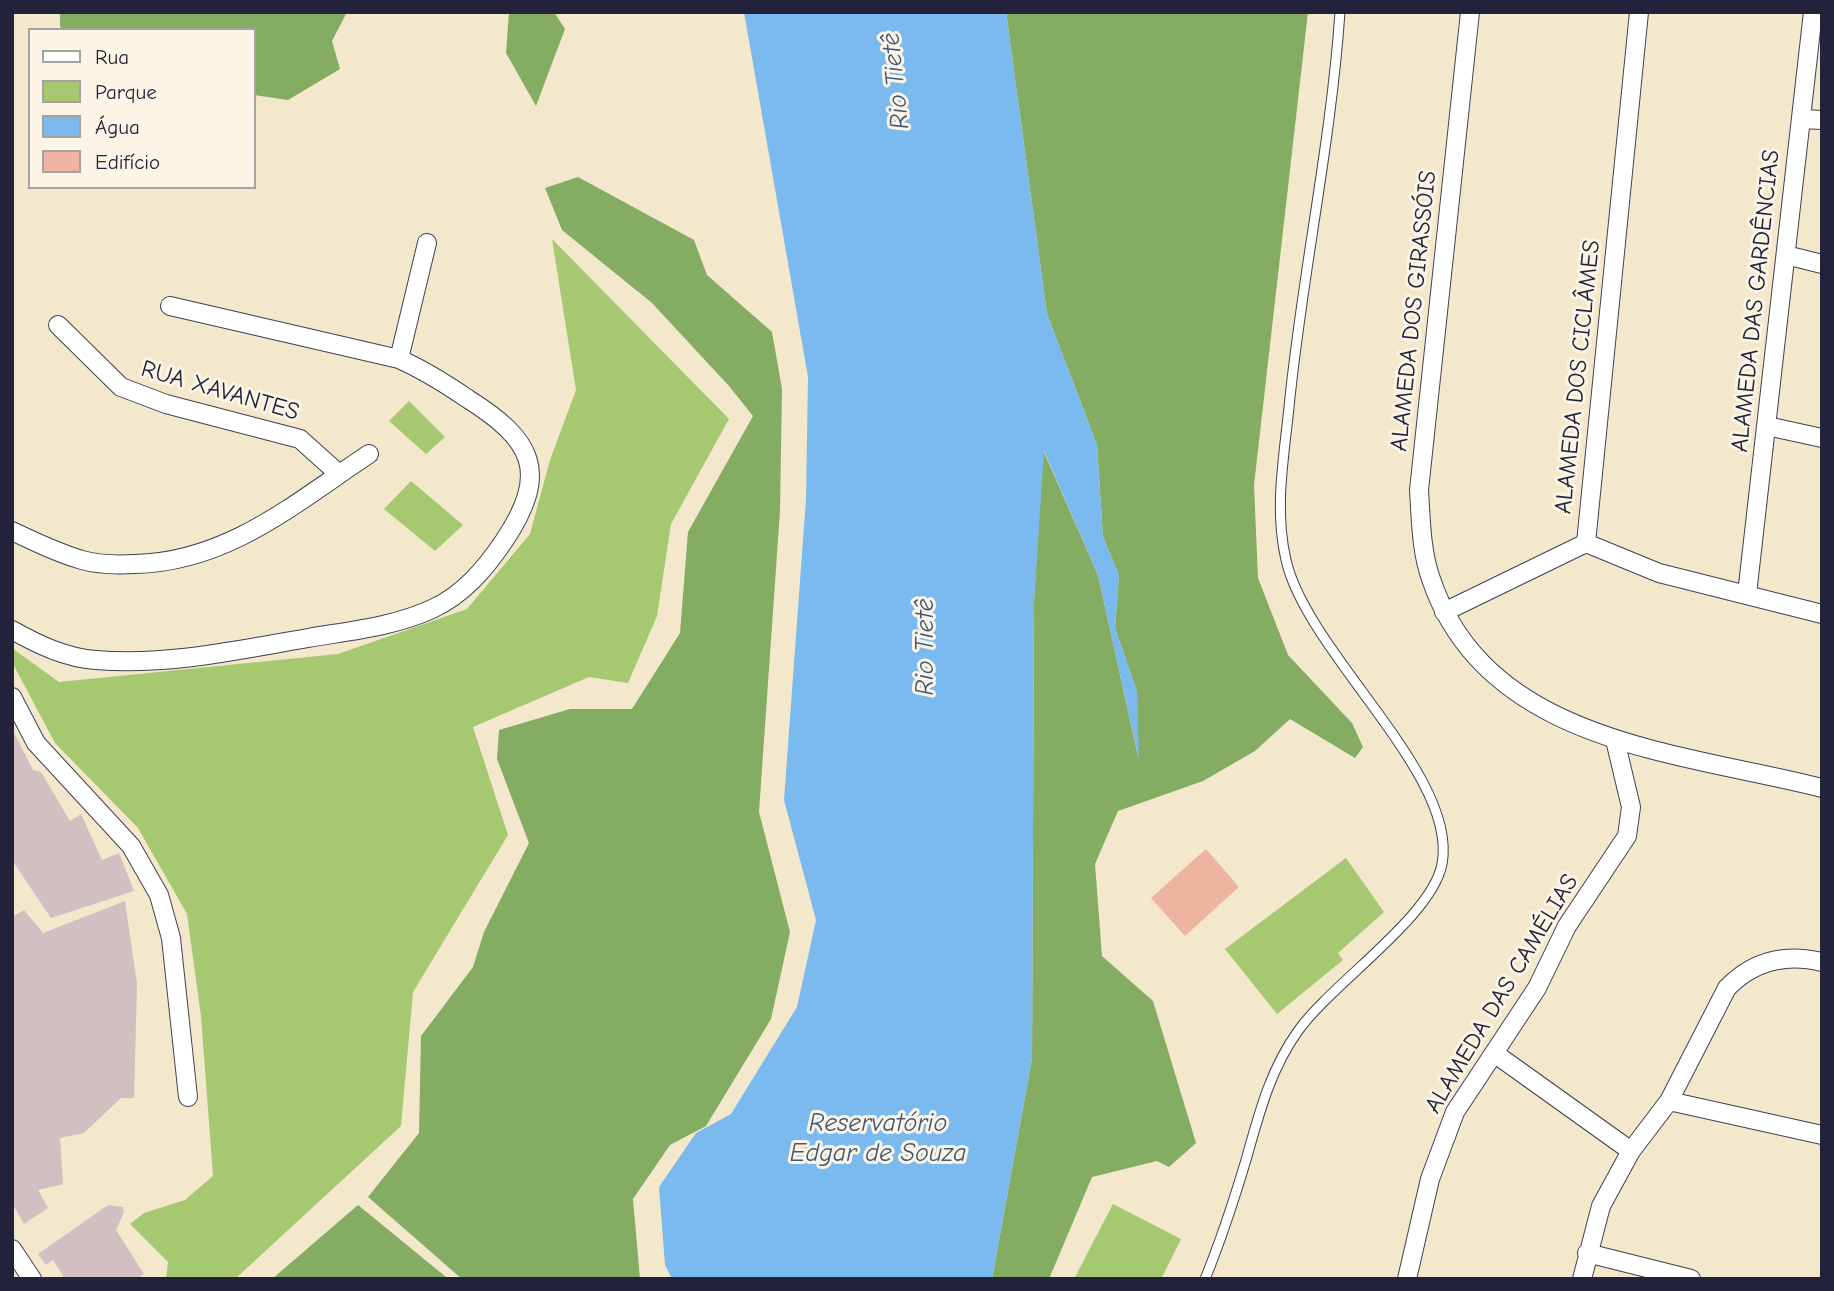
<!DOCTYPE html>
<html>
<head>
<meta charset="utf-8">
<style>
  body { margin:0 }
  #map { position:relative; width:1834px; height:1291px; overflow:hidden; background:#f3e7cc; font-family:"Comic Neue",sans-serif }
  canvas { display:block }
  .frame { position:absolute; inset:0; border:14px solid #22223b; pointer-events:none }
  .legend { position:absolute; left:28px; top:28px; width:228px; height:161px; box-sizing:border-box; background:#fcf5e5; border:2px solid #a5a1a1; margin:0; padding:9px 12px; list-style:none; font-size:21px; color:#22223b }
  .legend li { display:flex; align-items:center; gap:14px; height:35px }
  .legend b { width:35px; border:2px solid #a5a1a1 }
</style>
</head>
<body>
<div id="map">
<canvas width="1834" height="1291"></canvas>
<div class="frame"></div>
<ul class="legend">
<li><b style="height:9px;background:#fff"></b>Rua</li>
<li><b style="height:19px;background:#a6c871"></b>Parque</li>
<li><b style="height:19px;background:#7abaee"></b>Água</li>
<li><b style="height:19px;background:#eeb4a1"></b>Edifício</li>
</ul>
</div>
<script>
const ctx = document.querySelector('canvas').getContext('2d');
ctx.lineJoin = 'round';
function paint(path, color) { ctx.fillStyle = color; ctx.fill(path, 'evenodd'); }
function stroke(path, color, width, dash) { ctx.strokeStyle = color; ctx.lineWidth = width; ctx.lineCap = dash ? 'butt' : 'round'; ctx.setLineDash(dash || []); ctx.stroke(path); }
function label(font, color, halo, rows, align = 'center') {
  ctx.font = font + ' "Comic Neue",sans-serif'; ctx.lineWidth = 6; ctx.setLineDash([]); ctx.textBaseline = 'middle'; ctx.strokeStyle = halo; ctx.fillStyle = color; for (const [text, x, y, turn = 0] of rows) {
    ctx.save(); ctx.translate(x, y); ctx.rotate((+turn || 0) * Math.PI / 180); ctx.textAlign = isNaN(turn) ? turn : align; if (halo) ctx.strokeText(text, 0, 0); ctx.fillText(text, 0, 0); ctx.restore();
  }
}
const industrial = new Path2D(`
  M12,729L33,770L41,772L70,821L81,814L102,860L119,853L134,891L51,918L12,860Z
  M125,901L137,984L134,1098H121L84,1133L60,1138L63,1184L38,1190L48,1208L24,1224L12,1203V917L24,910L43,933Z
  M108,1205L123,1207L124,1212L116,1230L144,1274L137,1279H65L53,1260L46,1265L38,1254Z`);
const green = new Path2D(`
  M552,239L729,419L671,524L657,616L628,683L589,677L473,727L508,835L413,992L401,1126L235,1279H166L168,1262L130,1224L144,1213L185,1200L213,1176L201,1016L187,914L138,828L55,743L12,662V648L59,682L338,654L467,609L530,534L550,460L576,390Z
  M409,401L445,437L426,454L389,421Z
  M411,481L463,525L435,551L384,509Z
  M1346,858L1384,912L1338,953L1343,960L1277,1014L1225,949Z
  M1113,1204L1181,1239L1161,1279H1074Z`);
const forest = new Path2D(`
  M60,12H347L332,41L340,69L288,100L254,95V30H66L60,27Z
  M509,12H554L565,29L536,106L506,53Z
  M1006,12H1308L1254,485L1258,578L1288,655L1352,723L1363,747L1355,758L1290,719L1255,751L1203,781L1118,811L1095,864L1102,956L1153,1001L1196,1143L1169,1167L1157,1161L1092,1177L1049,1279H992L1032,1058L1034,601L1043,450L1098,575L1138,756L1137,692L1115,628L1119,575L1103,537L1097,445L1047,314Z
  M578,177L694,240L707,275L772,332L782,389L780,511L759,812L790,932L771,1019L706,1126L670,1145L633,1199L640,1279H462L368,1197L419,1133L421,1036L473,967L484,932L529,843L497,759L499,730L570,709H632L680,633L688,532L753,416L729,386L652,303L562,230L545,188Z
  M358,1205L446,1277L272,1279Z`);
const water = new Path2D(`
  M744,12H1006L1047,314L1097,445L1103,537L1119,575L1115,628L1137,692L1139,760L1098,575L1044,451L1034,601L1032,1058L992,1279H672L665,1265L659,1187L696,1133L731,1114L797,1007L816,920L784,800L806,499L808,377Z`);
const building = new Path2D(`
  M1206,849L1239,887L1185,936L1151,898Z`);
const service = new Path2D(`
  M1205,1279C1221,1240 1234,1200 1246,1160C1259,1114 1270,1070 1298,1031C1332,983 1432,917 1442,864C1459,775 1307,653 1286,560C1274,509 1284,458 1289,407C1302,275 1331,144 1340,12`);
const minor = new Path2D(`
  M1470,12L1419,490C1421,520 1421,551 1431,579C1486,743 1680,752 1822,788
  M1639,12L1586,543L1659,573L1822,614
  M1802,119L1822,120
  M1786,255L1822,264
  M58,325L121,387L166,404L300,439L339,474
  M399,359L427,243
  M1767,426L1822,438
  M12,531C35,542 58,553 82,560C99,565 117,565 135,564C228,562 295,503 369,454
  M1747,594L1813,12
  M1444,612L1586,543
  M12,630C39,645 66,658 96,660C166,666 239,650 308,638C348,631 393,627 432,609C463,595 485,569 504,541C550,472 533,440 468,399C446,384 424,370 399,359L170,306
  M12,697L36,743L131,846L159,895L171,938L188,1097
  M1494,1053L1631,1151
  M1669,1101L1822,1135
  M12,1249L32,1279
  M1587,1253L1691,1279
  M1407,1279L1430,1179L1455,1112L1537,988L1567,926L1627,836L1631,807L1615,740
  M1582,1279L1601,1206L1631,1151L1669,1101L1727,988C1753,961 1785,953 1822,962`);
const streetNames = [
  ["ALAMEDA DAS GARDÊNCIAS",1756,301,-84],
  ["ALAMEDA DOS GIRASSÓIS",1414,311,-84],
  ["ALAMEDA DOS CICLÂMES",1578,377,-84],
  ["RUA XAVANTES",220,391,16],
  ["ALAMEDA DAS CAMÉLIAS",1502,994,-59]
];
const waterNames = [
  ["Rio Tietê",896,81,-96],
  ["Rio Tietê",926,647,-90],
  ["Reservatório",878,1124],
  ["Edgar de Souza",878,1154]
];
paint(industrial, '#d2bfc1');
paint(green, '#a6c871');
paint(forest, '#84ac63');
paint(water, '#7abaee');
paint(building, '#eeb4a1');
stroke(service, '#414051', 11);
stroke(minor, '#414051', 20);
stroke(service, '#fff', 9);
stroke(minor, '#fff', 18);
label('24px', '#22223b', '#fcf5e5', streetNames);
label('italic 26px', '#41577a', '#fcf5e5', waterNames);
</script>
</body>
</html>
